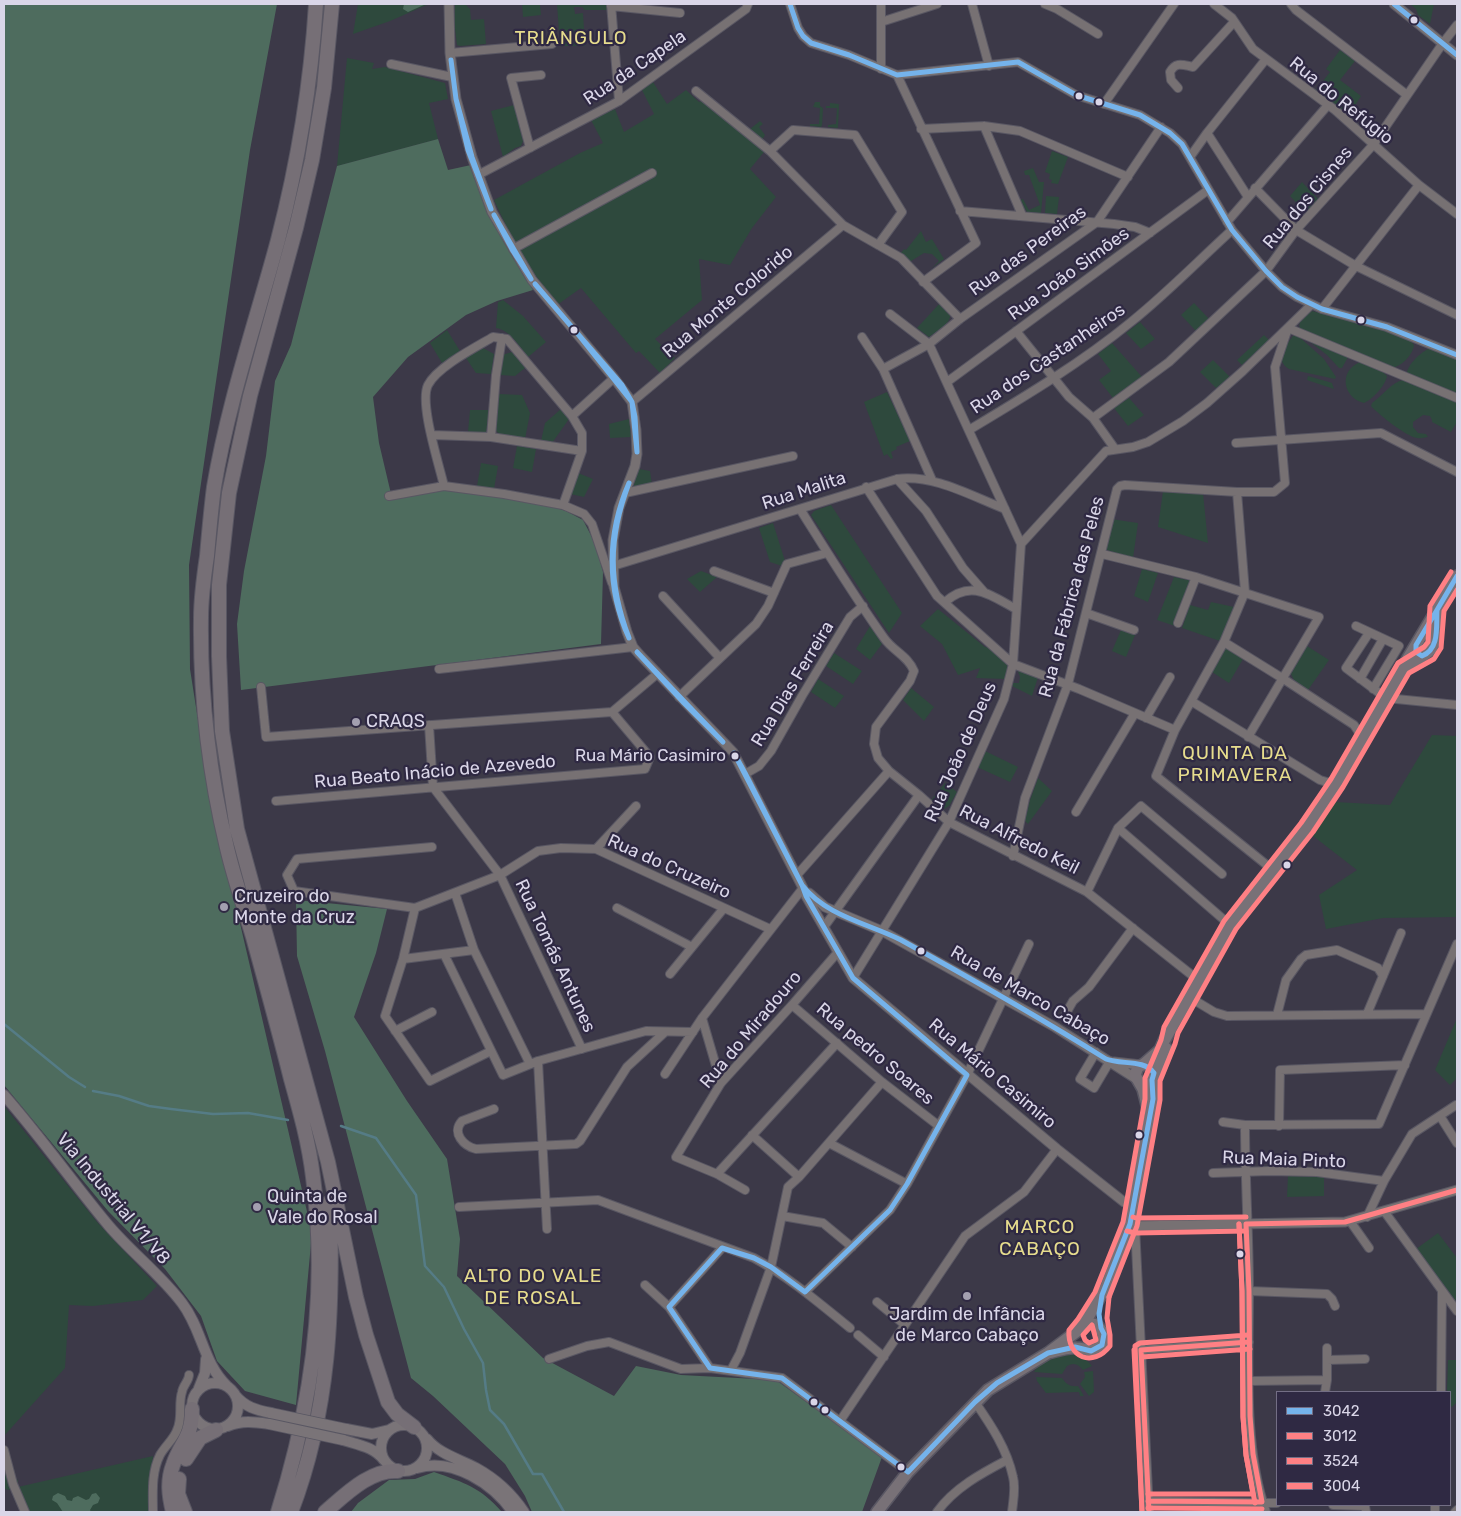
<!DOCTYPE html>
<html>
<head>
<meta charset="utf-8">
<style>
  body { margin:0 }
  #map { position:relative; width:1461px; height:1516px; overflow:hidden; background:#3c3948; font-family:Rubik,sans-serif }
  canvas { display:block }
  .frame { position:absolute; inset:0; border:5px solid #dad6e8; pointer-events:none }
  .legend { position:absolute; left:1276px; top:1391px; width:175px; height:115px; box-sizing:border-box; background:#2f2943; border:1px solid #736e85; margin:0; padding:6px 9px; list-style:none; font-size:15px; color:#dad6e8 }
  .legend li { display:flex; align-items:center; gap:10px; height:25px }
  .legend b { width:25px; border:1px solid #736e85 }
</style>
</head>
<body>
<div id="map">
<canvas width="1461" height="1516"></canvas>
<div class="frame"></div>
<ul class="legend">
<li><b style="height:6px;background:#75b3eb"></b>3042</li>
<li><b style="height:6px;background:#ff8084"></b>3012</li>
<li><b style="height:6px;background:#ff8084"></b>3524</li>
<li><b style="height:6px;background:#ff8084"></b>3004</li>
</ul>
</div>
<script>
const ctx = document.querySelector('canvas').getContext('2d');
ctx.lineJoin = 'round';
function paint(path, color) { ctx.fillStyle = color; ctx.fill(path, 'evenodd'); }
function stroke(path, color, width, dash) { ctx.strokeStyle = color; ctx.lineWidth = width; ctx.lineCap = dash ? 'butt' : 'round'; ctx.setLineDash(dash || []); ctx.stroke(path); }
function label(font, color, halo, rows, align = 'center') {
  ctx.font = font + ' Rubik,sans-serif'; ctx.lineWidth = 4.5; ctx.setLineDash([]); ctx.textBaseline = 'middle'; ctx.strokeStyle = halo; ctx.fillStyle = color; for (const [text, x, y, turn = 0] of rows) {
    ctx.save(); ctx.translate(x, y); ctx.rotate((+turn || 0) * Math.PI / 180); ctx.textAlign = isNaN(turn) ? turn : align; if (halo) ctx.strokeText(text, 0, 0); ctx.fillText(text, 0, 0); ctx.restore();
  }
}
const green = new Path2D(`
  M358,4H429L390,21L353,34Z
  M455,4H467L466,5L470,9L471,20L484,19L486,44L460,46L457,45L454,21Z
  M522,4H540L541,15L523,17Z
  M557,4H607V10H585L582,7H574L575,14L583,13L585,46H560Z
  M1410,4H1434L1430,24L1418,15L1416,9Z
  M1340,50L1355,61L1340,80L1361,96L1349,115L1316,90L1330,72L1326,69Z
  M347,58L374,63L372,69L385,67L445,83L448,99L429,103L438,139L337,166Z
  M653,82L667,104L686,90L699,102L704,100L764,152L750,169L776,197L752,228L730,265L699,259L702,300L655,339L675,358L660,373L639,351L636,353L581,288L557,305L518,251L494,200L580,153L603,143L591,120L615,109L624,132L654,114L642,90Z
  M815,102H820V106L823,108L822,127L821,125V127L810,126V124H819L820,108L813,107Z
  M830,103L839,104L838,128L828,127V125L836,124L837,108H826V106H830Z
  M514,105L523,141L521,146L515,148L503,157L491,111Z
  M760,121L763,124L759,127L765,135L762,140L750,129Z
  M1052,151L1068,157L1058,184L1051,183L1052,180L1049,179L1050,174L1045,172Z
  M1033,168L1039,182H1044L1041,213L1027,212L1020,200L1023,199L1029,210L1040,205L1029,175H1025L1024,171Z
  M1302,182L1320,201L1308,215L1290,196Z
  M1046,196L1059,197L1057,214L1045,213Z
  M921,231L926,242L932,239L944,259L932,268L939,261L932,254L924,253L911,261L916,268L900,254L904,249L906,250Z
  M503,300L523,316L546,342L528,357C520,347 510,330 496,328L498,302Z
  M940,303C942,306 947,309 949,312C955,322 935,332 929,337L917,328Z
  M1194,303L1209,319L1196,331L1181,315Z
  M1312,311L1381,329L1409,339L1414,345C1413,355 1401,367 1391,368L1301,330C1296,322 1305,315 1312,311Z
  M1140,322L1155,339L1141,349L1126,333Z
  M447,330L460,351L442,363L430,343Z
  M1264,335L1269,340L1242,365L1237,360Z
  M1297,335L1324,359L1336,377L1335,379L1289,369C1274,360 1285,347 1293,336Z
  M1309,341L1348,357L1342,368H1339L1327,355Z
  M1112,343L1142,377L1113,398L1099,380L1111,371L1098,354Z
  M483,348L494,354L491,374L476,373L466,358Z
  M1428,349H1433L1457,359V396L1407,375C1406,366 1420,353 1428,349Z
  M512,352L525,368L515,376L500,375L502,355Z
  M1213,360L1230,377L1216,388L1200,372Z
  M1360,362L1382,371L1387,376C1386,385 1372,400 1364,403C1343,398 1338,371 1360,362Z
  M1308,376L1329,382L1332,383L1334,389L1307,380Z
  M1403,380L1457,403V422L1451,432L1432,422V420L1430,416L1423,415L1413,422V427L1418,433L1426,434L1428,437C1425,437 1421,439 1417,438C1407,437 1378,414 1371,406L1372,403C1382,396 1392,382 1403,380Z
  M887,392L910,441L896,447L897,449L891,452L893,458L891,459L887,454L884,456L864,402Z
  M499,394L522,395L530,413L525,439L500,434L496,431Z
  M1129,398L1144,415L1128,426L1114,408Z
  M561,409L569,419L552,443L541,441L545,423Z
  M470,410H489L486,433L468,432Z
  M629,419L631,437L610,438L609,424Z
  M517,446L536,449L532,472L513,468Z
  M481,463L498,466L494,489L477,486Z
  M639,469L650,471L652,485L633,487Z
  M578,473L593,479L584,497L570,494Z
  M1163,491L1203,493L1208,543L1158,527Z
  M831,505L902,613L889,633L811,515L814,511Z
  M1111,519L1138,523L1133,558L1107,550L1106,546Z
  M773,523L785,561L782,566L770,562L759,528Z
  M1142,569L1158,573L1148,602L1134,596Z
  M701,571L717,577L700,592L687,579Z
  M1174,577L1192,581L1175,626L1157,620Z
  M1211,602L1234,607L1220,641L1182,628L1190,605L1208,610Z
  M938,609L985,647L993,648L1008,664L1005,679L976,678L980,668L958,675L942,644L920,626Z
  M870,626L882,644L870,660L856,649Z
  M1121,630L1135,635L1126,657L1112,651Z
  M1307,646L1329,660L1308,690L1294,680L1291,674Z
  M1226,648L1243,659L1229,683L1212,672Z
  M834,653L862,671L853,684L826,666Z
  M1019,663L1040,671L1032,696L1012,686L1013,683H1019L1020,677L1016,666Z
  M818,679L844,696L835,708L811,692Z
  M911,688L934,707L924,721L903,700Z
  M1432,735L1457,736V917L1383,918L1326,929L1319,895L1357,870L1313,836L1335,802L1390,805Z
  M985,751L1018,767L1010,782L977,767Z
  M1038,778L1052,791L1028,824L1025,821L1030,800Z
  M945,783L957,792L949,806L944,809L931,800Z
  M1457,1018V1078L1450,1085L1435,1070Z
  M4,1106L97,1222L157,1286L143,1300L93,1306L69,1305L65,1368L4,1436Z
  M1288,1176L1324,1177V1196L1287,1197Z
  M1438,1233L1457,1258V1300L1456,1301L1416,1249Z
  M1072,1354C1080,1357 1087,1359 1092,1366L1083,1370C1078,1364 1074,1362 1067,1366L1062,1374L1034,1372C1041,1360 1059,1357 1072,1354Z
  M1448,1360H1457V1402L1452,1407L1450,1405V1392H1447Z
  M1093,1371L1094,1392L1089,1396L1080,1384L1085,1377L1084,1372Z
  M1036,1377L1062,1378C1066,1384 1070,1387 1078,1386L1084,1396H1080L1079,1392L1046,1393L1037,1381Z
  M4,1440L13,1477L18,1480V1487L153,1456L150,1512H28L16,1488L11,1490L4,1489Z`);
const forest = new Path2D(`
  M4,4H277L250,150L189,565L190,669L209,790L312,1233L296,1405L245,1391L217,1361L201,1316L165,1269L108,1211L4,1085Z
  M404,4H426L408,12L403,9Z
  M438,139L448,170L471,165L499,230L533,290L497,301L466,315L408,357L373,397L379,443L392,498L441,489L544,504L566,511L583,520L595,543L603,572L601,644L241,690L237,624L244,571L266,456L275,381L291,345L337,166Z
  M296,900L387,909L376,953L354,1017L407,1101L447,1159L460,1239L457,1276L543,1358L614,1396L636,1366L681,1375L776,1380L882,1457L862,1512H532L525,1496L505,1464L433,1396L411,1378L325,1051L297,956Z
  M434,1472C465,1483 480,1487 502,1512H351L358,1503L389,1480L415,1479Z
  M58,1493L65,1496L67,1500L72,1501L73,1498L78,1496L86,1500L89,1499L92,1494L96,1493L100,1498L98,1503L93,1505L90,1510L91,1512H63L57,1503L52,1500L53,1496Z`);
const stream = new Path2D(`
  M4,1024L69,1077L85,1087
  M93,1091L119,1096L149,1106L171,1109L213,1114L248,1113L288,1120
  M341,1126L376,1138L416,1195L425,1266L444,1287L464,1329L483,1363L486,1390L490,1410L504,1424L533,1474H542L564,1512`);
const minor = new Path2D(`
  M611,4L619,101
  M790,4L798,28L803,36L811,43L849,55L897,75L1018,62L1076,95L1140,115L1170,133L1182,144L1232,230L1266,271L1282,287L1297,297L1322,309L1387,327L1457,355
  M881,4V69
  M972,4L989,66
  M1045,4L1057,9L1098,34
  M1214,4L1232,18L1253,49L1335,110L1419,185L1457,214
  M1291,4L1296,10L1407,95
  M611,6L680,13
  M881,22L937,4
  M450,53L552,44
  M391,64L452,77
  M897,75L976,243L923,282
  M1178,88L1171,80L1170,72C1176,61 1183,65 1193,67L1234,22
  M696,91L770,151L843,225L901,258L960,319
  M1104,104L1174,4
  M984,126L1022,215
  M921,129L984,126L1020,131L1128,177
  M1207,133L1248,197
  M530,148L511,78L541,75
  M770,151L793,130L855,135L902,212L878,245
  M1190,157L1207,133L1266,59
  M478,175L619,101L746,9L748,4
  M1255,188L1296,230L1356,266L1457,315
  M960,211L1114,224L1135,227L1150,233
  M1227,222L1328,105
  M513,249L652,173
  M1322,309L1419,185
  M1016,331L1069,397L1093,418
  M862,337L883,369L932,480
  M883,369L929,344L960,319L1097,222L1161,127
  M947,382L1208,190
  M632,402L843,225
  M572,416L614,378
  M969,430C1024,397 1081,363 1131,322C1166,294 1198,261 1232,230
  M432,435L491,437L582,451
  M491,437L496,375L502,338
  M1236,443L1381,433L1457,472
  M1115,449L1093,418L1169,362L1266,271L1296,230L1373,145L1443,43L1457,25
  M897,479L926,511L963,568L984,592
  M444,486C439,464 419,403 428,385C437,367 476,347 493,337L507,339L572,416L582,433V451L563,505
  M866,487L937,596L1013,664L1079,689L1175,730
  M1237,492L1245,592L1224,642L1175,730L1156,776L1273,870
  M625,493L793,456
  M389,496L444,486L504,494L563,505L584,514L592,524L612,583
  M800,509C827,552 854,596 884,638C893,651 908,656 914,671L910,681L876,727L874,744L878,758L889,771L919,795L949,822L1087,892L1198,980
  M1021,544L1106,451L1133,447L1148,442L1183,421L1207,403L1243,371L1311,305
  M1102,554L1196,577L1319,617L1248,737
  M613,566L897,479C934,474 971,496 1005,509
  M714,571L774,593
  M663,596L720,658
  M945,602C971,579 990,595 1016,609
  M1086,613L1134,630
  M1178,623L1196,577
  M1356,626L1399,646L1373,689
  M1369,633L1346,668L1386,698L1457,705
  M1224,642L1282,678L1354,725L1360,734L1361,740
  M439,669L633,647
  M1360,679L1383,639
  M261,687L266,737L612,712L657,674
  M679,697L756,624L768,606L787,564L827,553
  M1191,701L1320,780L1330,783H1337
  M1146,718L1170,677
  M429,725L433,787L500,875L582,1049
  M745,774L759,766L771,751L802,696L850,617L863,606
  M276,801L645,769L650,757L612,712
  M1076,812L1135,713
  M1118,828L1141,806L1222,874
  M432,847L297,859L287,875L294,891L415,908L500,875L538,851L561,848L596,849L770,929
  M596,849L636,806
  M1013,856L1025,798L1068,684L1117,489L1120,486L1125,485L1237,492H1274L1285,483L1275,367L1288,328L1457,398
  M797,875L889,771
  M1087,892L1118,828L1230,925
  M455,893L474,950L530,1064
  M415,908L403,959L385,1016L430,1081L491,1051
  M617,908L692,947
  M824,927L919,795
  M444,954L503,1075L538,1061L646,1031L693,1032
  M403,959L474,950
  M670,974L724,908
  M853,978L949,822L1004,699L1013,664L1021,544L929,344L890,314
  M1189,997L1214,1012L1227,1016L1426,1014
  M792,1005L882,1082L939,1126
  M1367,1014L1401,933
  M1065,1015L1073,1001L1089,987L1133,928
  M1277,1015L1286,980L1301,959L1306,955L1337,950L1378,968L1383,976
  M702,1018L721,1083
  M395,1031L432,1012
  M1096,1052L1080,1079L1094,1088L1110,1061
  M538,1061L547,1229
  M665,1074L702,1018L803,888
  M494,1109L462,1121C451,1133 464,1146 476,1149L576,1144L580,1141L627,1067L665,1032
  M1440,1116L1457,1143
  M1223,1122L1245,1125
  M1279,1126L1280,1070L1405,1065
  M752,1135L799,1177
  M829,1143L907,1184
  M1213,1173L1269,1171L1317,1172L1384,1181
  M717,1174L837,1043
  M745,1190L717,1174L676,1157L721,1083L792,1005L838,952
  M459,1207L598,1200L754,1258C789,1277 819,1303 850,1328
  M1384,1211L1457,1311
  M782,1216L823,1223L852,1247
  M1367,1217L1384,1181L1412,1134L1456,1105
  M1350,1221L1369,1248
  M1135,1226L1149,1512
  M645,1285L669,1307L710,1368
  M1249,1291L1327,1294L1332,1299L1335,1306
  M805,1292L890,1210L907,1184L967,1075L1029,944
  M877,1302L905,1325
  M669,1307L722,1248
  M858,1335L884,1357
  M1141,1350L1249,1342
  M549,1359L587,1346L609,1342L681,1369L710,1368L782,1378L908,1472
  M1327,1360L1365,1359
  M731,1370L740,1353L771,1267L788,1187L799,1177L882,1082
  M1250,1381L1327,1380
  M1325,1392L1327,1380V1348
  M1441,1392L1442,1291
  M975,1402C991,1425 1007,1449 1013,1477C1016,1488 1013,1502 1012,1512
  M840,1421L965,1236L1024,1192L1057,1149
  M4,1450L13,1484L25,1512
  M1148,1501L1277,1503
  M1333,1505L1365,1506L1366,1512
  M153,1512C153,1493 151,1473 160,1455C165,1446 174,1439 177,1430C183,1418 178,1404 182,1392C183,1385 189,1381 189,1375
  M937,1512C954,1488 982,1473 1007,1460
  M1266,1512C1243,1446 1249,1362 1249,1293C1249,1237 1245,1181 1245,1125L1379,1124L1457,944
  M1435,1512V1505
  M1455,1512L1457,1510`);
const tertiary = new Path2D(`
  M449,4L450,53L456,99L472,157L492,212L532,280L614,378L632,402L636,430L637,454L635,466L619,508L613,540L614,587L627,632L633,647L640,655L733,752L803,888L806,896L853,978L1057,1149L1124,1202L1133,1204
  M1394,4L1457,55
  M809,893L825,907L882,931L1055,1027L1135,1078
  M1114,1062L1141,1065
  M1130,1224L1135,1226L1345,1222L1457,1190`);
const secondary = new Path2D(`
  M4,1095C41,1137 73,1183 109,1226C132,1253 161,1275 182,1303C202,1329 203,1363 227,1386
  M192 1406a23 23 0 1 1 46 0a23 23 0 1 1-46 0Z
  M199,1388L205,1373L206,1359
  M235,1395C245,1407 256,1410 271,1413
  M381 1448a23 23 0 1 1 46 0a23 23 0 1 1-46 0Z
  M228,1426C242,1420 255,1422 269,1424
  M346,1429L372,1434L389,1430
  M427,1439C439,1454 459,1459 476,1468C496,1479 512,1494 524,1512
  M343,1440C359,1445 374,1447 384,1460
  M417,1468C453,1457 493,1484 513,1512`);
const primary = new Path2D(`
  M1404,667C1438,648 1434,652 1437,613
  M1144,1064L1160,1050L1164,1041L1230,925L1307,827L1337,783L1404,667L1408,658L1457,576
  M1148,1109L1143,1089L1135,1075L1138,1067L1144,1064L1149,1066
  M1084,1324L1106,1287L1130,1224L1153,1099L1152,1080L1166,1048
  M877,1512L908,1472L988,1390L1048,1353L1076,1332L1083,1325L1089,1323L1097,1325L1104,1334L1102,1345C1092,1354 1087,1348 1076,1348C1067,1347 1057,1351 1048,1353`);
const motorway = new Path2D(`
  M332,4L324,88L312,160L296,228L250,396L229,493L219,585V656L222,731L237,829L328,1162L356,1297L366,1335L388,1402L397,1414L414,1427
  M186,1459L200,1438L216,1430
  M179,1479L178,1494L185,1512
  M173,1512C169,1496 167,1481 173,1465C181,1441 192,1439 192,1409
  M278,1512C312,1404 328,1289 313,1177C309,1143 300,1111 291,1079C279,1031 266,984 253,937C244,907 234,878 227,848C209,773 200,694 201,618C201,597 204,576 207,556C209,533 211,510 214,487C228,403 256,322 278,240C298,163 311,83 316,4
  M291,1512C330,1410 333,1310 330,1202
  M325,1512C345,1495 370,1469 398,1471`);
const secondaryBridge = new Path2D(`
  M271,1413L346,1429
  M269,1424L343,1440`);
const bus1 = new Path2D(`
  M790,4L798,28L803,36L811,43L849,55L897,75L1018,62L1076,95L1140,115L1170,133L1182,144L1232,230L1266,271L1282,287L1297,297L1322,309L1387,327L1457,355
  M1394,4L1457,55
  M451,60L456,99
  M451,60L456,99
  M456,99L472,157L491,209
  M456,99L468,150L491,209
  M494,215L531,279
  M494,215L513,251L531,279
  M535,284L577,333
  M535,284L577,333
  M577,333L622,385L632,402
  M577,333L632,402
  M632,402L635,417L637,452
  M632,402L637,452
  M629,483C608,538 608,583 629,638
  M629,483C607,533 606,588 629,638
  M1437,610C1436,626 1440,649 1422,656L1416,652V645Z
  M1437,610L1457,576
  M637,652L723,742
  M637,652L684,703L723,742
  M734,753L745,773L802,885
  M734,753L802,885
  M802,885C826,916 867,923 901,940C970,978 1039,1017 1106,1059C1121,1065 1144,1059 1154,1073L1152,1080L1153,1099L1130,1224L1102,1295L1099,1314L1101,1328L1104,1334L1102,1345L1091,1351L1075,1347L1048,1353L997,1383L975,1402L908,1472L782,1378L710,1368L669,1307L722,1248L754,1258L771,1267L805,1292L890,1210L907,1184L967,1075L853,978L806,896Z`);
const bus2 = new Path2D(`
  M1239,1224L1242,1291L1243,1417L1246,1455L1255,1503
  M1127,1231L1135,1233L1246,1231
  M1109,1297L1137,1226L1160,1100V1081L1175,1044L1178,1033L1236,929L1313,832L1343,787L1409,673L1434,659L1441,648L1444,611L1457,590
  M1092,1325L1096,1340L1089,1343L1085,1340L1083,1335Z
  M1134,1350L1142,1512
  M1142,1357L1250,1349
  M1148,1508L1262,1509`);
const bus3 = new Path2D(`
  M1133,1217L1136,1218L1246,1217
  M1109,1297L1107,1318L1110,1335V1346C1093,1368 1067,1358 1069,1330L1078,1319L1095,1292L1123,1222L1145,1099V1078L1161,1040L1164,1027L1224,921L1301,823L1331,779L1398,663L1424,647L1428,642L1430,606L1451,572
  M1148,1494H1253L1246,1455L1243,1417L1242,1291L1239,1224
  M1142,1512L1135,1346L1140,1343L1248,1335`);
const bus4 = new Path2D(`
  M1246,1224L1345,1222L1457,1190
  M1141,1350L1149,1512
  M1141,1350L1249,1342
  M1148,1501L1262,1502L1253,1454L1250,1416L1249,1291L1246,1224`);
const markers = [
  [1414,20,4.5,"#dad6e8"],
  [1079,96,4.5,"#dad6e8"],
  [1099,102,4.5,"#dad6e8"],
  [1361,320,4.5,"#dad6e8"],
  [574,330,4.5,"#dad6e8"],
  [356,722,5,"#a39fb0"],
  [735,756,4.5,"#dad6e8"],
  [1287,865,4.5,"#dad6e8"],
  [224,907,5,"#a39fb0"],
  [921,951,4.5,"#dad6e8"],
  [1139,1135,4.5,"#dad6e8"],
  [257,1207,5,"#a39fb0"],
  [1240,1254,4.5,"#dad6e8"],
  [967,1296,5,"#a39fb0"],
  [814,1402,4.5,"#dad6e8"],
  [825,1410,4.5,"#dad6e8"],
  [901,1467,4.5,"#dad6e8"]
];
const busNames = [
  ["Rua Mário Casimiro",726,756]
];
const streetNames = [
  ["Rua da Capela",635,68,-34],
  ["Rua do Refúgio",1341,101,39],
  ["Rua dos Cisnes",1308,198,-50],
  ["Rua das Pereiras",1028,251,-36],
  ["Rua João Simões",1069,274,-36],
  ["Rua Monte Colorido",728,302,-40],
  ["Rua dos Castanheiros",1048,359,-34],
  ["Rua Malita",804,491,-18],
  ["Rua da Fábrica das Peles",1072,597,-75],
  ["Rua Dias Ferreira",793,684,-59],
  ["Rua João de Deus",961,752,-66],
  ["Rua Beato Inácio de Azevedo",435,772,-5],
  ["Rua Alfredo Keil",1019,840,27],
  ["Rua do Cruzeiro",669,867,24],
  ["Rua Tomás Antunes",555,956,65],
  ["Rua de Marco Cabaço",1030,996,30],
  ["Rua do Miradouro",751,1030,-50],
  ["Rua pedro Soares",875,1054,40],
  ["Rua Mário Casimiro",992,1074,40],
  ["Rua Maia Pinto",1284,1160,2],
  ["Via Industrial V1/V8",113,1199,50]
];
const poiNames = [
  ["CRAQS",366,722],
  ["Cruzeiro do",234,897],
  ["Monte da Cruz",234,918],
  ["Quinta de",267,1197],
  ["Vale do Rosal",267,1218],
  ["Jardim de Infância",967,1315,"center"],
  ["de Marco Cabaço",967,1336,"center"]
];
const neighbourhoodNames = [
  ["TRIÂNGULO",571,39],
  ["QUINTA DA",1235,754],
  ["PRIMAVERA",1235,776],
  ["MARCO",1040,1228],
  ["CABAÇO",1040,1250],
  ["ALTO DO VALE",533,1277],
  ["DE ROSAL",533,1299]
];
paint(green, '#2e493d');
paint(forest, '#4e6c5e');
stroke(stream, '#557c86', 2.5);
stroke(minor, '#595763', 10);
stroke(tertiary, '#595763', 11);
stroke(secondary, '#595763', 12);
stroke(primary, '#595763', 14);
stroke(motorway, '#595763', 16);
stroke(minor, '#777173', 8);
stroke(tertiary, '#777173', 9);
stroke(secondary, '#7a7478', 10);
stroke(primary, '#787177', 11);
stroke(motorway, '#766f76', 14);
stroke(secondaryBridge, '#595763', 12, []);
stroke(secondaryBridge, '#7a7478', 10);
stroke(bus1, '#75b3eb', 5);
stroke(bus2, '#ff8084', 5);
stroke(bus3, '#ff8084', 5);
stroke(bus4, '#ff8084', 5);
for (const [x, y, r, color] of markers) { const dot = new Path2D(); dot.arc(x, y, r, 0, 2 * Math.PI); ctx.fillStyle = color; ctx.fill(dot); stroke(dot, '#2f2943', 2); }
label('17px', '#dad6e8', '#2f2943', busNames, 'right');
label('18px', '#dad6e8', '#2f2943', streetNames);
label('18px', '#dad6e8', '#2f2943', poiNames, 'left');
ctx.letterSpacing = '1px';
label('19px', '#e6dc8d', '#2f2943', neighbourhoodNames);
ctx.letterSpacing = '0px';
</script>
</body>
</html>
